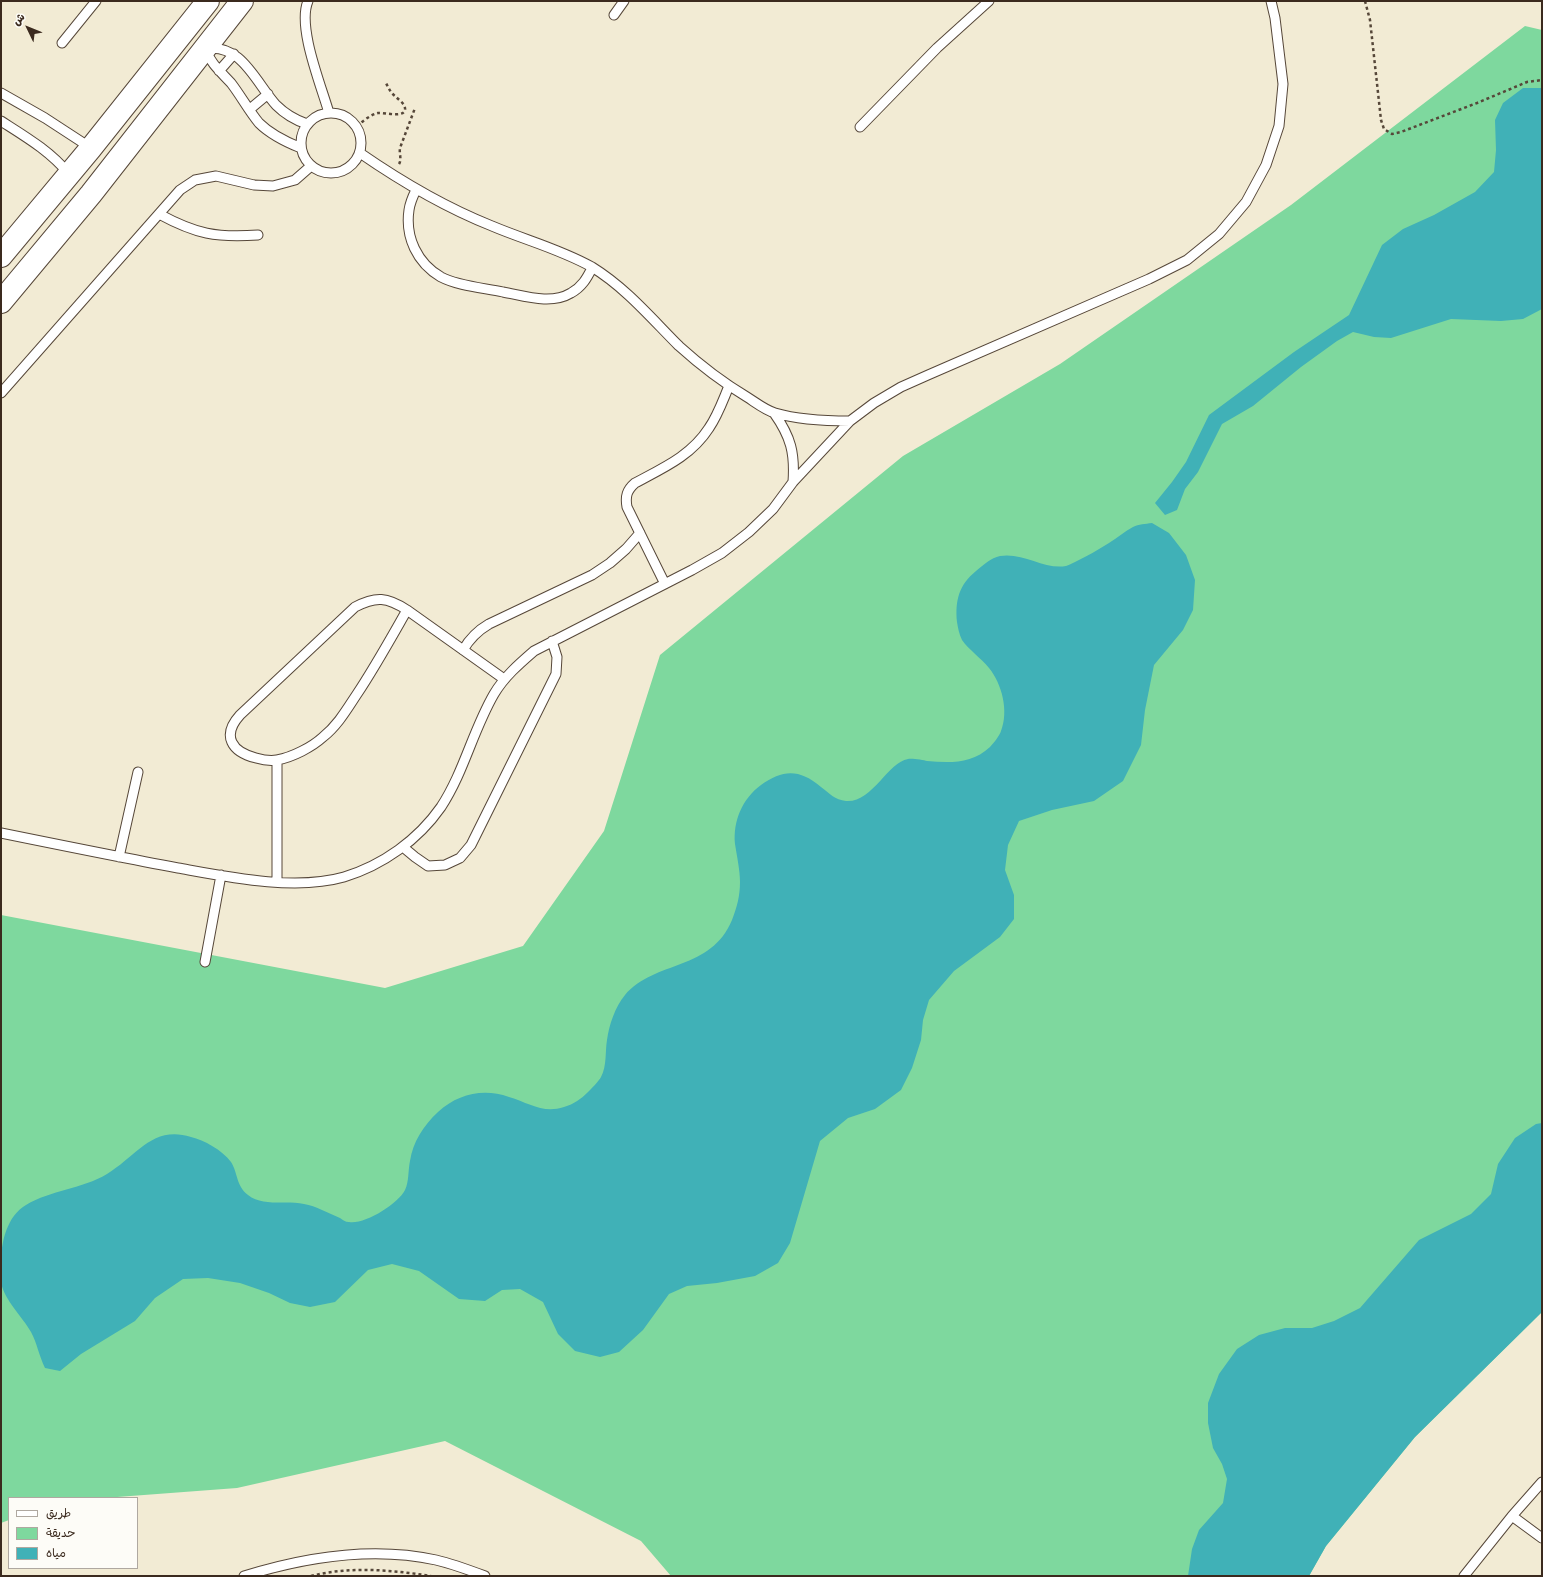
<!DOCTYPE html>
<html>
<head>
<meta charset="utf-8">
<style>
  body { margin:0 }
  #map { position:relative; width:1543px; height:1577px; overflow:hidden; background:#f2ebd4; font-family:Sriracha,"Playpen Sans Arabic",sans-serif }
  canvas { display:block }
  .frame { position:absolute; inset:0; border:2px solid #3b2a1e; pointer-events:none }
  .legend { position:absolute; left:8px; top:1497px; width:130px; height:72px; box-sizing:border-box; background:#fdfcf7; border:1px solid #afa8a0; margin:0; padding:5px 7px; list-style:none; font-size:12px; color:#3b2a1e }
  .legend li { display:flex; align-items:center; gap:8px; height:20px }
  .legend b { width:20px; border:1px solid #afa8a0 }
  .north { position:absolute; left:8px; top:8px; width:40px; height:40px; -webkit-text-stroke:3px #fdfcf7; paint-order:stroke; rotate:313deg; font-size:11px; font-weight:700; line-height:16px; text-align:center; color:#3b2a1e }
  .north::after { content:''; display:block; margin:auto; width:14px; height:18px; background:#3b2a1e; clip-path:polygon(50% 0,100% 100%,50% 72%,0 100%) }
</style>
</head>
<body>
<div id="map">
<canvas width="1543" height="1577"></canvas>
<div class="frame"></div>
<ul class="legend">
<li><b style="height:5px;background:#fff"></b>طريق</li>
<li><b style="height:11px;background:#7ed89e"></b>حديقة</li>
<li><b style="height:11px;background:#40b1b7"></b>مياه</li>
</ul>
<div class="north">ش</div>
</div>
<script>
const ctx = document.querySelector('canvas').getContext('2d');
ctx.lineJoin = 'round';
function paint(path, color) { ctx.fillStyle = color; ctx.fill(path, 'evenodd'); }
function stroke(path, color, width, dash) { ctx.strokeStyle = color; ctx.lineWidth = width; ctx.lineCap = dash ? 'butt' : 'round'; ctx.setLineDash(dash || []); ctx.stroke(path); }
const green = new Path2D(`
  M1525,26L1542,30V1312L1415,1437L1326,1546L1309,1576H671L641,1541L445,1441L237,1488L104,1498H9V1520L1,1523V915L385,988L523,946L604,831L660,655L903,456L1060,364L1291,205Z`);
const water = new Path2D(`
  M1523,88H1542V309L1523,319L1501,321L1451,319L1391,338L1374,337L1353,332L1337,341L1301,367L1253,406L1222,424L1198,472L1185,489L1177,510L1165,515L1155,503L1172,482L1186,462L1209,415L1294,352L1349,315L1382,245L1403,229L1434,215L1475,192L1494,172L1496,150L1495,120L1503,103Z
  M1152,523L1169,533L1186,555L1195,580L1193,610L1183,630L1154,665L1145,710L1141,745L1123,781L1094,801L1052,810L1019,821L1008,845L1005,870L1014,895V919L1000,937L954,971L929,1000L923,1020L921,1040L912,1068L901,1090L875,1109L848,1118L820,1141L790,1243L778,1263L755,1276L717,1283L687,1286L669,1294L643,1330L619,1352L600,1357L575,1351L558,1334L543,1302L520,1289L502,1290L485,1301L459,1299L419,1271L392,1264L368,1270L335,1302L310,1307L290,1303L269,1293L240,1283L208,1278L183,1279L155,1298L135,1321L81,1354L60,1371L45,1368C39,1356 37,1343 31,1332C22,1316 5,1301 1,1283C0,1276 1,1270 1,1263C1,1242 7,1216 26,1205C51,1190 82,1189 107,1174C137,1156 152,1125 191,1137C204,1140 222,1150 231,1162C238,1173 236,1186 248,1195C263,1207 287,1200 304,1204C316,1206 328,1213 340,1218C343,1220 345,1222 349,1222C364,1225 398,1204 405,1190C409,1182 408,1170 410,1161C413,1142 423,1126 438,1112C458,1094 483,1088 509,1097C529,1103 543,1114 564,1107C574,1104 581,1099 588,1092C591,1089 599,1081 601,1077C607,1066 605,1052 607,1040C609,1025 615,1007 625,995C655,960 711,971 732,920C737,907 740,896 740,882C740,870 737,857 735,844C733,821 742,799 761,785C783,769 800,769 821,787C829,793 835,800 846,801C872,803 888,762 908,759C911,758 924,760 927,761C950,763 972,764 990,747C993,744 1000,735 1001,731C1009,711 1002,684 989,668C981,658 969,650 962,640C959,634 958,628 957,622C955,600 959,585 976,571C983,565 991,558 1000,556C1023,552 1045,570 1066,566C1070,565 1072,563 1075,562C1087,556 1098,550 1109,543C1117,538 1125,531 1133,527C1139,524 1145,524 1152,523Z
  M1542,1123V1312L1415,1437L1326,1546L1309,1576H1188L1192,1549L1199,1530L1223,1503L1227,1479L1222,1464L1213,1448L1208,1423V1403L1219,1374L1237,1349L1259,1335L1285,1328H1312L1334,1321L1360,1308L1419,1240L1471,1214L1491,1194L1498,1164L1515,1138L1536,1124Z`);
const path = new Path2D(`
  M1365,1L1370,20L1381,120L1384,129L1392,134L1401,132L1477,103L1527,82L1542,80
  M357,126C363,121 370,115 378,113C383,112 411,120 404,105C402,102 398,99 395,96C390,92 388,87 385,81
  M399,164C402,159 399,154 400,148L415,108
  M311,1576C350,1566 392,1570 431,1576`);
const service = new Path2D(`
  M308,1C297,27 321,85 329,113
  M614,15L624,1
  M62,43L96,1
  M219,71L234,54
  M1,93L45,118L91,148
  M250,109L268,94
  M301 143a30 30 0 1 1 60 0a30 30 0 1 1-60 0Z
  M1,121C26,137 50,151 69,174
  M860,127L937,48L989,1
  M301,148C286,142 271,135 259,123C249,111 241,96 231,83C221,72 211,64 205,49C241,42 256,83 276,105C285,114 295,120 307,124
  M360,153C402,182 444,207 492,226C525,240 560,249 592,267C626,288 651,318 679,346C700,365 722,382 747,397C755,402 765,410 775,413C799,420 825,421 850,421
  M416,190C413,196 410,203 409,210C405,237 417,263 441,277C458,286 485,288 503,292C525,296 551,305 571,293C582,287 587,278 592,268
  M159,214C196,234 216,238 258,235
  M1,393L180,190L195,180L216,176L254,185L273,186L295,180L311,166
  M774,413C791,437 795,453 793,482
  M665,584L627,507C625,496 627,490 635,483C663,468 691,456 709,428C718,415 723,400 729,386
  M407,610C391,638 375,667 357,694C347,709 338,725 323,737C312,747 293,757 277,760C271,761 263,760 256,758C232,752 221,736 240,715L355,607C376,596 387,597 407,610L504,679
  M463,650C470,638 477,631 489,624L592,575L610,563L626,549L640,533
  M277,760V882
  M1,833C60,845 119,857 178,868C228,877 295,891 344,877C383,865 418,840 441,807C464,772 473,730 494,694C504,677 519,664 534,651L692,570L722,553L749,532L773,509L793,482L850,421L874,403L901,387L928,375L1149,279L1187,260L1219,234L1246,202L1266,165L1279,126L1283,84L1275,18L1271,1
  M403,847L415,857L428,866L445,865L460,858L471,845L556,674L557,657L552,641
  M119,857L138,772
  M205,962L221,875
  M1512,1516L1542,1538
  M244,1576C305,1557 373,1546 436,1560C453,1564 469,1570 485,1576
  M1464,1576L1512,1516L1542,1482`);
const tertiary = new Path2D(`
  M1,256L91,148L208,1
  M1,302L91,194L242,1`);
paint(green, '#7ed89e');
paint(water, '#40b1b7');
stroke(service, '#564739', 11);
stroke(tertiary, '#564739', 24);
stroke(path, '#564739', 2.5, [3, 3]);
stroke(service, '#fff', 9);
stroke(tertiary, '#fff', 22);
</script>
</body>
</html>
